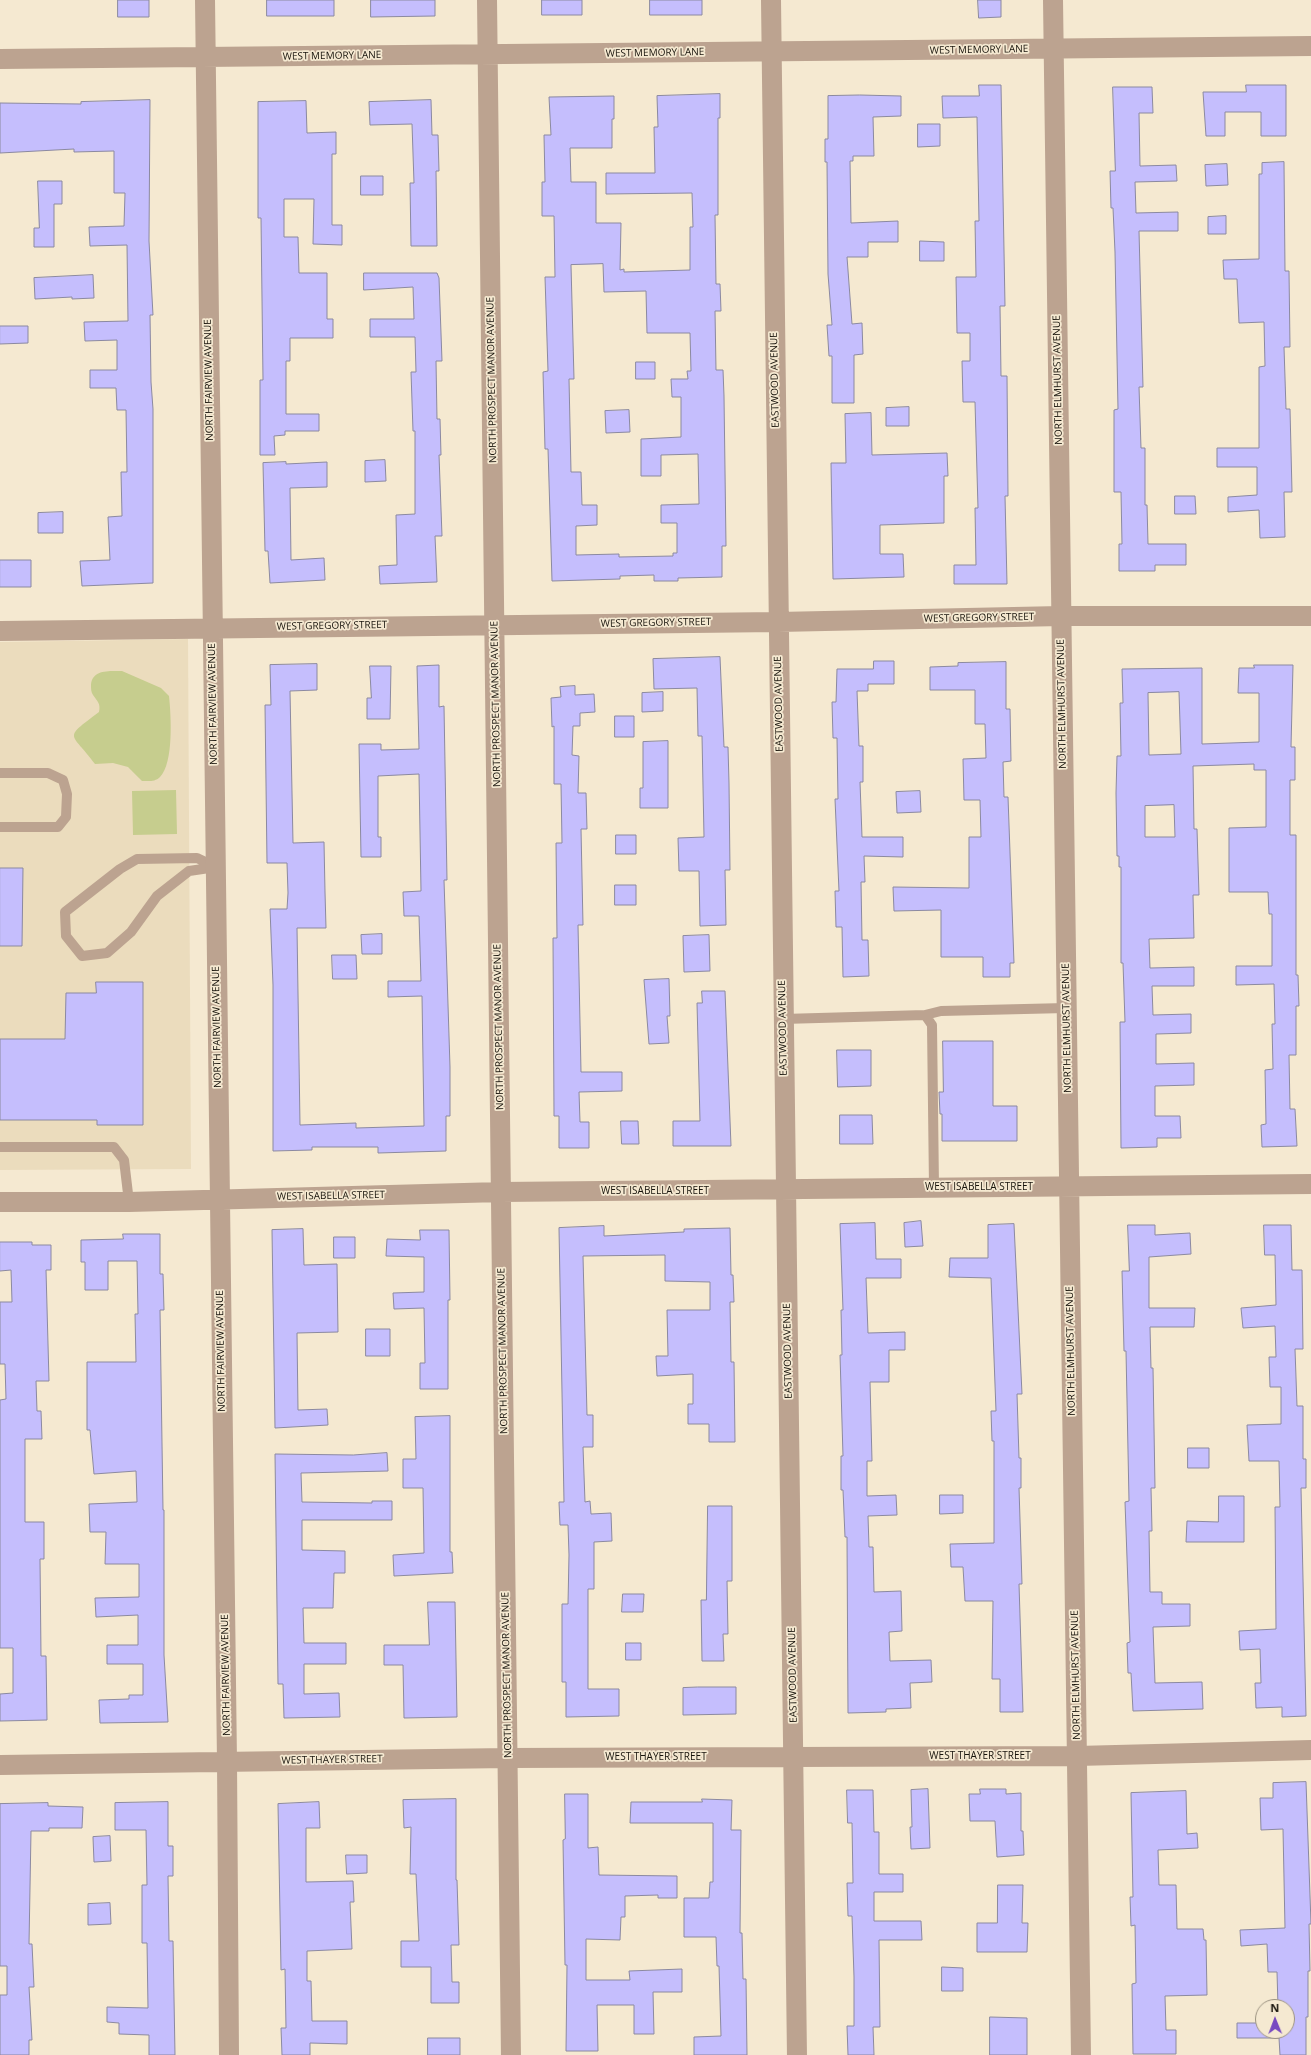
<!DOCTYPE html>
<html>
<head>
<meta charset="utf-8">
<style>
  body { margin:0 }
  #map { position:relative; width:1311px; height:2055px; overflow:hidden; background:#f5e9d1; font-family:"Open Sans",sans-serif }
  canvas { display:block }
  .north { position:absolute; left:1255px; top:1999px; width:40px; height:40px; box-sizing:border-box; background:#f5e9d1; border:1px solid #9c9382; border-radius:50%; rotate:359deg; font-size:11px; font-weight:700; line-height:16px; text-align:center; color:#17130b }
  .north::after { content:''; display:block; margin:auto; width:14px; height:18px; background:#7749c1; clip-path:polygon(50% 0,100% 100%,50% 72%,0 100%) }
</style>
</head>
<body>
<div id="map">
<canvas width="1311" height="2055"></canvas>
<div class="north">N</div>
</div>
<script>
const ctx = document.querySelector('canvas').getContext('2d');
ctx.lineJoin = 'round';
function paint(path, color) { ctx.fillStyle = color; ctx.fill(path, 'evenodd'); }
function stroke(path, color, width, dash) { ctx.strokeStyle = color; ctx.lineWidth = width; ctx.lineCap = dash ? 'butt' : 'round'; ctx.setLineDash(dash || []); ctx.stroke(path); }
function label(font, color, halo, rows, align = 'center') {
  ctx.font = font + ' "Open Sans",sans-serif'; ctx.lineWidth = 3.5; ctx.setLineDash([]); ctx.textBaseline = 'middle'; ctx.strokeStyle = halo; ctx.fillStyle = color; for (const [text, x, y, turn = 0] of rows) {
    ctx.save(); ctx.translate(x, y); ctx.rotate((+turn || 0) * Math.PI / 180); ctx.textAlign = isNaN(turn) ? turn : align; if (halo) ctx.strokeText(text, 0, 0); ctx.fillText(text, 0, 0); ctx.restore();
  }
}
const built = new Path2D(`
  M188,639L191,1169L0,1170V642Z`);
const green = new Path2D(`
  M122,671L161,688L169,696C171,715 174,763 160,777C155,782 149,781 142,781L128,767L113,763L95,764C71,731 62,740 99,712C101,703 97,701 93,695C91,692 91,689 91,685C92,669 110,671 122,671Z
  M176,790L177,834L133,835L132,791Z`);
const building = new Path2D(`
  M118,0H149V17H118Z
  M267,0H334V16H267Z
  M371,0H435V16L371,17Z
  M542,0H582V15H542Z
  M650,0H702V15H650Z
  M978,0H1001V17L979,18Z
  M979,85H1001L1005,306H1000L1001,376H1007L1008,496H1005L1007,584H954V565H976L975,508H978L975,402H963L962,361H970V333H957L956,277H976L975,221H979L977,117L943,118L942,96H979Z
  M1246,85H1286V136H1261V112H1225V136H1206L1203,92H1246Z
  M1113,87H1152L1153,113H1139L1140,166L1176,165L1177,181L1135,182L1136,213L1178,212V231H1139L1143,387H1139L1141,448H1145V505H1147L1148,544H1186V565H1155V571H1119V544H1122L1121,492H1114V410L1118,409L1115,252L1113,208H1111L1110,171H1115Z
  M720,94V118H718V215H715L716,284H720L721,311H715L716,370H723L724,396L726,546H722V577L678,578V581H654V575L620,576V579L552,581L548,449H545L543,372L548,371L545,277H555L554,216H542V182H545L544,135H551L549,97L614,96V119H612V148H570L571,182H596V223H621L620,270L624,269V272L690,270V227H693L692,193L606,194V173H655L654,127H658L657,96ZM603,264L604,292L646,291L647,333H690L691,371H687L688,379H671L672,397H681V437L641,439V476H661V455L698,454L699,504L661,505V523H677V553H673V556L619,557V554L576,555V526L597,525V505H582L581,472H571L569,379H574L571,265Z
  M860,95L901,96V116L873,117L874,156H853V161H850L851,223L898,221V242H868V257H847L852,324L862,323L863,354L854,355V403H832V356H829L827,325H832L828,274L827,162H825V139H828V96Z
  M150,100L149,241L153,315H150L151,382L153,409V583L82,586L80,561L110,560L108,517L122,516L121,472H127L126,410H117L116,388H90V370H117V340L85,341L84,322L128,321L127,245L90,246L89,227L124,226L125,193H114V151L74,152V149L0,153V103L81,104V102Z
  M431,100L432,135H438L439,171H436L437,246H411L410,183H414L412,124L370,125L369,102Z
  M306,101L307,133L336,132V154H332V225H342V245L313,244L314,199H284V237H298L299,273H327V319H333V338H290V361H286V414H319V431H285V435L274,436L275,455H260V380H263L261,218H258V102Z
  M918,124H940V146L918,147Z
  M1284,162L1285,271H1289L1290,347H1284L1286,409H1290L1292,492H1284L1285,537L1260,538L1259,510L1228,512V497L1257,495V467H1217V448H1259V367L1265,366L1264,322L1239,323L1237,279H1224L1223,260L1259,259V174H1262V163Z
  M1227,164L1228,185L1206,186L1205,165Z
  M361,176H383V195H361Z
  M38,181H62V204H54V247H34V228H39Z
  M1226,216V234H1208V217Z
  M920,241L944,242V261H920Z
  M364,273H437L439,278L442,361H436L437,419H440L441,455H439L442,536H435L437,582L380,584L379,566L397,565L396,515L415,514V431H413L411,372H416L415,337H370V319H414L413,287L364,290Z
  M93,275L94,298L72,299V297L35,299L34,278Z
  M0,326H28V343L0,344Z
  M636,362H655V379H636Z
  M909,407V426H886V408Z
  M629,410L630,432L606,433L605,411Z
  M871,413L872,455L947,453L948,476H944V523L880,525V554H903L904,577L833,579L831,463H846L845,414Z
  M385,460L386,481L365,482V461Z
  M286,462V464L327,462V487L290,488L291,560L324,558L325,580L270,583L268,551H265L263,463Z
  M1175,496H1195L1196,514H1175Z
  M63,512V533H38V513Z
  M0,560H31V587H0Z
  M720,657L724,747H728L729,783L730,870H725L726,925L700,926L699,871H679L678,838L704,837L702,736H698L697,688L654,689L653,659Z
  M874,661H894V684H868V691H857L859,746H863V782H860L862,837H903V857L864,856L865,882H861L862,940H868L869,976L843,977L842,927H836L835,891H839L835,799H838L837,738H833L832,702H836L837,669H873Z
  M1006,662V709H1010L1011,761L1003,762L1004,797H1008L1014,963H1010V977H983V957H941V910L894,911L893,887L969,888V837H981L980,800H964L963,759L986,758L985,724H975V690H930V667L958,666V663Z
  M317,664V690L290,691L293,843L324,842L325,892L326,928H297L300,1125L356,1123V1128L424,1126L422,996L388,997V981H421L419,916H404L403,892L421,891L419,774L378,776V837H381V857H361L359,744H381V750L419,749L417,666L439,665V707L444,706L447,880H444L450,1067V1116H446V1151L378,1153V1147H312V1150L273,1151V985L270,909H287L288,893L287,863H267L265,705H271L270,665Z
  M1254,665H1293L1291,747H1295V780H1290V835H1296V975H1298L1299,1006H1296V1055H1289L1290,1109H1295L1297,1146L1262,1147L1261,1125L1266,1124L1265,1070L1273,1069L1272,1024H1275L1274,984L1236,985V966H1272V914H1269L1268,892H1229V828L1266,827V770H1254V764L1193,766L1194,829H1197L1199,895H1193L1194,938L1149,939L1150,968L1194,967V986H1152L1153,1015L1191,1014V1033L1156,1034V1064L1194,1063V1085L1155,1086V1116H1180L1181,1138H1157V1147L1121,1148L1120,1022H1125L1123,963H1121V867H1119V856H1117L1116,793L1117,756H1121L1120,703H1123L1122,669L1202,668V744L1259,742V693H1238L1239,668H1254ZM1179,692L1181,754L1149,755L1148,693ZM1174,805L1175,837H1145V806Z
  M370,666H391L390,719H367V698H371Z
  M575,686V695L594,694L595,712L580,713V726H573L572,755L579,756L578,793H586L587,829H581L583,925H578L581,1072H622V1091L579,1092L580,1122H589V1148H559V1116H554L553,938H557L556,843H562L561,784H554V726L552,727L551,698L561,697L560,687Z
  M663,692V711L642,712V693Z
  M615,716H634V737H615Z
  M668,741V808H640V788H643V742Z
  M920,791L921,812L897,813L896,792Z
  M616,835H636V854H616Z
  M0,868H23L22,946H0Z
  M615,885H636V905H615Z
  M382,934V954H362L361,935Z
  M709,935L710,971L684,972L683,936Z
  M332,955H356L357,979H333Z
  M669,979L670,1016H667L669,1043L649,1044L644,980Z
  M96,982H143V1125H97V1120H0V1039H65L66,993H96Z
  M702,991H725L731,1146H673V1121H700L697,1003H702Z
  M943,1041H993V1106H1017V1141H942V1114H940L939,1092H943Z
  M837,1050H871V1086L838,1087Z
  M840,1115H872L873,1144H840Z
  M621,1121H638L639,1144H622Z
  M921,1221L923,1246L905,1247L904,1223Z
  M875,1223L876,1259H901V1278H866L868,1333L905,1332V1350H889V1382H870L872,1461H867V1496L896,1495L897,1515L868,1516L869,1547H873L874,1592L901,1591L902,1631L889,1632L890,1661L931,1660L932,1682L910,1683L911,1708L886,1709V1712L848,1713L847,1537H845L843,1490H841V1456H843L840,1355H842L841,1310H843L840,1224Z
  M1014,1224L1022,1394H1017L1019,1458H1021V1488H1019L1022,1584H1019L1023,1712H1000V1679H992L993,1601H965L963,1567H951L950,1544L994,1543V1441H992L991,1411H996L991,1278L949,1277L950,1258H988V1225Z
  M1128,1225H1155V1235L1190,1233L1191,1254L1149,1257V1308H1195L1194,1327H1150L1151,1368H1153L1155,1488H1151L1152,1531H1149L1150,1592H1162V1604H1190V1626L1153,1627L1155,1683L1202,1682L1203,1709L1133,1711L1131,1673H1128L1127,1643L1130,1642L1125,1502L1129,1501L1126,1351H1124L1122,1271H1129Z
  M1264,1225H1291L1292,1270H1302L1303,1349H1295L1297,1406H1303V1459H1306V1488H1301L1306,1716L1282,1717V1707L1256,1708L1255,1683H1261L1260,1649L1240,1650L1239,1631L1276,1629L1275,1507H1280L1279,1461H1249L1247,1425L1281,1424V1387H1270L1269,1357H1276L1275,1326L1243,1328L1241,1308L1276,1305L1275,1255H1265Z
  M604,1226V1236L684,1232V1229L730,1228L731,1275H733L734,1302H730L731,1362H734L735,1442H709V1424H688V1404H693V1374L657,1376L656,1356H668L667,1310H710V1282L665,1281V1255L583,1256L587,1415H593V1447H583L585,1502L590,1501L591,1514L611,1513L612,1541L594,1542V1589H588V1689H619V1716L566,1717V1682H562V1604H568L569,1555L568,1525H560L559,1502H564L559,1228Z
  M303,1229L304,1265L337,1264L338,1332L297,1333L298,1410L327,1409L328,1425L275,1428L272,1230Z
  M420,1230H449L450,1300H448V1389H420V1363H425L424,1308L394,1309L393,1293L424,1292V1257L386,1256L387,1239L420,1240Z
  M123,1234H160V1274H163L164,1310H160L163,1510H164V1655L168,1722L100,1723L99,1700L129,1699V1695H143V1664H107V1645H138V1615L96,1617L95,1598L139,1597V1564H105L106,1532H90L89,1504L137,1502L136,1471L94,1474L90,1430H87V1362H136L135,1314H138L137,1261H108V1290H85V1262H81V1240L123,1239Z
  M334,1237H355V1258H334Z
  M0,1242H32V1245H51V1270H46L49,1381H36L37,1411H41L42,1439H25V1522H44V1559H40L41,1656H46L47,1720L0,1721V1694L13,1693V1648H0V1400L6,1399L5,1364H0V1302H12L11,1270L0,1271Z
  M366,1329H390V1356H366Z
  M450,1416V1552H452L453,1573L394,1576L393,1555L424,1553L423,1488H403V1459H416L415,1417Z
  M1188,1448H1209V1468H1188Z
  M387,1453L388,1471L301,1473L302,1502L372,1503V1501H392V1520H302V1550L345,1551V1573H334L333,1608H303L304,1643H346V1664H304V1694L339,1693L340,1717L284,1718L283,1684H278L275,1454L353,1455Z
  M940,1495H963V1513L940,1514Z
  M1219,1496H1244V1542H1186L1187,1521L1218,1522Z
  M708,1506H732V1581H727L728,1634H723L724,1661H702L701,1600H706Z
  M623,1594H644L643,1612H622Z
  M428,1602H455L457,1717L404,1718L403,1665H384V1645H429Z
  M626,1643H641V1660H626Z
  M698,1687H736V1714L683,1715V1688Z
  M1306,1782L1311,1924H1309L1310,1971H1308V2017H1306V2055H1280L1279,2038H1237V2023H1263V2031H1287V2007H1278L1277,1972H1268L1267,1944L1241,1946L1240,1930L1285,1928L1283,1829L1261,1830L1260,1798H1273V1783Z
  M928,1789L930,1848L911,1849L910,1827H912L911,1790Z
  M980,1789H1006V1794L1021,1793V1831H1023L1024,1855L997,1857L995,1821H970L969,1794H980Z
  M847,1790H873L874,1832H879V1874H903V1892H874V1921H921L922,1940H879L880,2027H873L874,2055H848L847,2026H854V1977L852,1916H848L847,1883H853L852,1823H848Z
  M1186,1791L1187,1834L1197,1833L1198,1848L1158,1850L1159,1885H1176L1177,1929H1203L1204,1940H1206L1207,1995L1165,1996L1166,2030H1176V2054H1133L1132,1984L1136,1983L1135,1925L1131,1926L1130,1897H1133L1131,1793Z
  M565,1794H588V1848L598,1847L599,1875L677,1876V1898H658V1895L625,1896V1917H621L620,1940L586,1939V1980H630L629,1971L682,1969V1992H653L654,2034H634V2005H597L598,2051H566L567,1965H565L563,1840L565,1839Z
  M456,1799V1880H457L459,1945H451L452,1982H459V2003H431V1967H401V1941H419L416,1874H410L411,1827L404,1828L403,1800Z
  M702,1799L732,1800L731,1830H741L740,1933H742L743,1979H746L747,2055H694V2037L721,2036L719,1966H717L716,1937H684V1898H709L710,1882H713V1823H630L631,1802H702Z
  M168,1802V1846H173V1876H168L169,1941H173L175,2055H149V2035L119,2034V2023L107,2022V2007L148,2008L147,1943H142V1885H147L146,1830H115V1803Z
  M319,1802L320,1828H306V1882L353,1881L354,1902H350L352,1949L307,1951V1981H311L312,2021H347V2044L310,2043V2055H282L281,2028H286L285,1969L281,1970L278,1804Z
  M48,1803V1806L83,1807L82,1828H49V1831H31L29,1944H32L34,1987H29L32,2040H29V2055H0V1995H7V1966H0V1804Z
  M110,1836L111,1861L94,1862L93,1837Z
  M346,1855H367V1873L347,1874Z
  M998,1885H1023L1022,1923H1028L1027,1952H977V1923H997Z
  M110,1903L111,1924L88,1925V1904Z
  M942,1967L963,1968V1991H942Z
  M990,2017L1027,2018V2055H990Z
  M428,2038H460V2055H428Z`);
const service = new Path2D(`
  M0,773H48L63,780L67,794L66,817L58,827H0
  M197,858L216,867L189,871L157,896L131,932L107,953L82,956L66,936L65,912L120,869L137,859Z
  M925,1015L932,1025L934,1187
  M783,1019L925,1015L941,1011L1066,1008
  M0,1147H114L124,1160L129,1202`);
const minor = new Path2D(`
  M205,0L227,1761L229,2055
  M487,0L511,2055
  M771,0L797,2055
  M1053,0L1081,2055
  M0,59L1311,46
  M0,631L778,622L1061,616H1311
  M0,1202H129L501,1192L1311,1184
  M0,1765L508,1758L1077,1756L1311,1750`);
const streetNames = [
  ["WEST MEMORY LANE",979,50,-1],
  ["WEST MEMORY LANE",655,53,-1],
  ["WEST MEMORY LANE",332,56,-1],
  ["NORTH FAIRVIEW AVENUE",209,380,-91],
  ["NORTH PROSPECT MANOR AVENUE",492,380,-91],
  ["EASTWOOD AVENUE",775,380,-91],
  ["NORTH ELMHURST AVENUE",1058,380,-91],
  ["WEST GREGORY STREET",979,618,-1],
  ["WEST GREGORY STREET",656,623,-1],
  ["WEST GREGORY STREET",332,626,-1],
  ["NORTH FAIRVIEW AVENUE",213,704,-91],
  ["NORTH PROSPECT MANOR AVENUE",496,704,-91],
  ["EASTWOOD AVENUE",779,704,-91],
  ["NORTH ELMHURST AVENUE",1062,704,-91],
  ["NORTH FAIRVIEW AVENUE",217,1027,-91],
  ["NORTH PROSPECT MANOR AVENUE",499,1027,-91],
  ["EASTWOOD AVENUE",783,1028,-91],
  ["NORTH ELMHURST AVENUE",1067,1028,-91],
  ["WEST ISABELLA STREET",979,1187],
  ["WEST ISABELLA STREET",655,1191],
  ["WEST ISABELLA STREET",331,1196,-1],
  ["NORTH FAIRVIEW AVENUE",221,1351,-91],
  ["NORTH PROSPECT MANOR AVENUE",503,1351,-91],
  ["EASTWOOD AVENUE",788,1351,-91],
  ["NORTH ELMHURST AVENUE",1071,1351,-91],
  ["NORTH FAIRVIEW AVENUE",226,1675,-91],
  ["NORTH PROSPECT MANOR AVENUE",507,1675,-91],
  ["EASTWOOD AVENUE",793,1675,-91],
  ["NORTH ELMHURST AVENUE",1076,1675,-91],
  ["WEST THAYER STREET",980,1756],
  ["WEST THAYER STREET",656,1757],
  ["WEST THAYER STREET",332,1760,-1]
];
paint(built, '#ebdcbd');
paint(green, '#c6cd8e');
paint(building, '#c5befd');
stroke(building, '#8b89a0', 1);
stroke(service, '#bca390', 10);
stroke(minor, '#bca390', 20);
label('10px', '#17130b', '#f5e9d1', streetNames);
</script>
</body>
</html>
